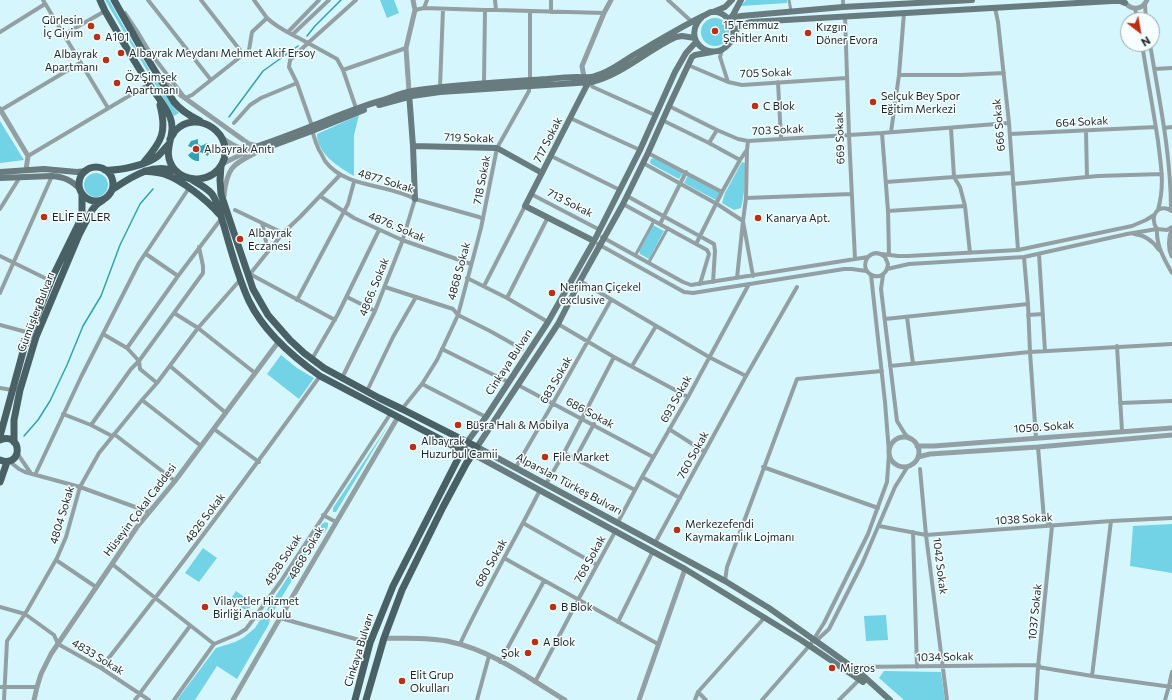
<!DOCTYPE html>
<html>
<head>
<meta charset="utf-8">
<style>
  body { margin:0 }
  #map { position:relative; width:1172px; height:700px; overflow:hidden; background:#d6f6fd; font-family:Commissioner,sans-serif }
  canvas { display:block }
  .north { position:absolute; left:1120px; top:12px; width:40px; height:40px; box-sizing:border-box; background:#f7feff; border:1px solid #9ea7a9; border-radius:50%; rotate:149deg; font-size:11px; font-weight:700; line-height:16px; text-align:center; color:#182427 }
  .north::after { content:''; display:block; margin:auto; width:14px; height:18px; background:#bb3012; clip-path:polygon(50% 0,100% 100%,50% 72%,0 100%) }
</style>
</head>
<body>
<div id="map">
<canvas width="1172" height="700"></canvas>
<div class="north">N</div>
</div>
<script>
const ctx = document.querySelector('canvas').getContext('2d');
ctx.lineJoin = 'round';
function paint(path, color) { ctx.fillStyle = color; ctx.fill(path, 'evenodd'); }
function stroke(path, color, width, dash) { ctx.strokeStyle = color; ctx.lineWidth = width; ctx.lineCap = dash ? 'butt' : 'round'; ctx.setLineDash(dash || []); ctx.stroke(path); }
function label(font, color, halo, rows, align = 'center') {
  ctx.font = font + ' Commissioner,sans-serif'; ctx.lineWidth = 3; ctx.setLineDash([]); ctx.textBaseline = 'middle'; ctx.strokeStyle = halo; ctx.fillStyle = color; for (const [text, x, y, turn = 0] of rows) {
    ctx.save(); ctx.translate(x, y); ctx.rotate((+turn || 0) * Math.PI / 180); ctx.textAlign = isNaN(turn) ? turn : align; if (halo) ctx.strokeText(text, 0, 0); ctx.fillText(text, 0, 0); ctx.restore();
  }
}
const green = new Path2D(`
  M105,0H109L137,50L174,108L179,113L174,116Z
  M380,0H394L399,13L387,18Z
  M746,0H787V3L741,6Z
  M701 32a14 14 0 1 1 28 0a14 14 0 1 1-28 0Z
  M359,115L354,135V176C339,167 317,154 317,134Z
  M0,121L24,160L0,163Z
  M654,158L683,173L679,179L651,164L650,162L651,159Z
  M742,162L745,163C745,178 745,193 741,208L734,210L722,203L725,193Z
  M84 185a12 12 0 1 1 24 0a12 12 0 1 1-24 0Z
  M688,175L720,192L716,200L684,183Z
  M653,225L664,231L649,259L640,254L639,251Z
  M281,355L297,368L314,378L299,399L267,374Z
  M389,424L336,512H333V508Z
  M325,522L328,523C329,530 322,535 317,538L270,617L269,624L237,679L217,666L195,700H177L216,648L235,642L243,638L255,628L322,524Z
  M1172,524V573L1130,566L1133,526Z
  M203,548L217,558L199,582L185,573Z
  M236,591L253,603L247,611L230,600Z
  M886,615L888,640L866,641L864,616Z
  M884,671L941,672L945,700H904L879,678Z`);
const water = new Path2D(`
  M198,139V144L201,146L207,143L208,144L209,153L208,156L200,152L199,153V161C194,161 191,159 188,155L193,151V148L188,146L191,141Z`);
const stream = new Path2D(`
  M307,36L315,26L341,0
  M229,117L263,71L298,46
  M24,436L38,420L50,401L67,365L83,326L101,296L120,245L140,204L153,189`);
const pedestrian = new Path2D(`
  M789,0L791,11
  M636,254L654,221
  M649,262L668,228`);
const minor = new Path2D(`
  M43,0L108,108
  M148,0L211,80
  M201,0L243,54
  M668,0L691,21
  M843,0V7
  M1145,5L1146,20
  M424,8L485,10
  M995,8L998,22L1009,123L1018,250
  M1135,9L1138,20
  M415,10L424,8L427,0
  M496,10L604,13
  M551,12V0
  M125,13L137,31L149,51L185,98L192,95L249,50L252,32L267,18L254,0
  M845,16L849,135L855,259
  M267,18C278,29 294,35 308,43L356,0
  M0,32L45,4
  M288,32L319,0
  M293,34L329,0
  M63,35L105,11
  M1142,44C1147,76 1153,108 1158,141C1161,167 1165,184 1158,210
  M1150,44C1159,99 1171,154 1171,210
  M722,50L720,57L728,82
  M688,65L728,82L742,85L847,78
  M1154,69L1172,68
  M343,70L406,48
  M899,75H960L1004,73
  M587,82L593,87L655,115
  M778,82L781,139
  M484,83L485,10H496L495,0
  M440,87L443,9
  M669,106L717,130L738,139L748,141L882,133L1009,123
  M356,108L343,70L337,59L308,43L290,60L289,67L297,83L312,126C312,134 316,143 319,150C321,153 323,157 325,161C346,189 387,183 415,199L479,217L483,219
  M1,110L80,63
  M570,118L640,150
  M662,120L709,143L740,160
  M234,123L250,105L261,98L297,83
  M951,128L954,177L960,187L965,206L970,253
  M1164,128L1172,127
  M1086,131L1087,177
  M891,132L899,75L904,13
  M882,133L888,211L889,255
  M1010,134L1156,127
  M709,143L717,130
  M648,153L722,192
  M28,156L149,84
  M551,156L620,190
  M643,163L717,204L743,221L753,276
  M886,182L954,177L1012,173
  M1013,184L1098,176L1162,174
  M531,194L600,230
  M320,196L354,218L402,240L471,264
  M627,196L714,244L715,251L713,282
  M746,198L852,194
  M623,204L707,250L709,254L700,284
  M0,209L20,177
  M235,210L283,233
  M888,211L965,206
  M1172,211C1159,202 1148,216 1157,229L1167,230L1172,227
  M262,223L268,251
  M660,224L686,172
  M1134,234C1145,235 1153,241 1159,250
  M602,237L683,282L691,285L868,257C873,252 879,252 885,257L888,264C886,286 856,275 868,257
  M598,244L684,292L693,293L844,269H852L866,271
  M696,244L722,192L740,160L746,151
  M146,254L178,276
  M882,254L898,256H908L1018,250L1132,226L1146,220L1154,215
  M1039,254L1045,351
  M0,256L51,281
  M1024,257L1028,304L1030,352L1036,438
  M887,269L909,264L1024,257L1127,234L1157,229C1156,245 1164,259 1172,273
  M250,274L335,320
  M248,275L250,274L283,233L300,217L340,175
  M883,275L881,289L897,421L905,434L910,439
  M467,278L507,298L548,322
  M737,278L743,221L746,198L747,150L748,141
  M580,281L709,357L746,376
  M484,286L525,206
  M385,287L453,309L458,315L490,331L522,349
  M0,293L52,176
  M347,297L375,311
  M507,298L548,217
  M297,300L348,204L354,182
  M174,313L198,328L255,373
  M1028,315L1043,314
  M907,317L913,364
  M885,319L1028,304
  M558,324L614,357L688,397
  M0,325L30,333
  M103,334L127,348
  M1117,346L1122,431
  M442,349L508,382
  M312,359L338,314L379,230
  M170,366L226,413
  M632,366L656,326
  M890,366L1030,352L1172,344
  M342,378L375,311L402,242L415,199
  M157,383L140,369L139,361L127,348L178,276L221,219
  M422,384L486,417
  M518,385L653,457
  M0,388L12,390
  M367,391L393,337L416,297
  M142,400L201,446
  M1120,403L1172,401
  M402,409L422,384L437,360L458,315L481,228L497,148L529,91L530,80V11
  M63,414L91,425L112,436
  M91,425L131,369L139,361L203,273V266L199,247
  M214,429L259,462
  M669,429L705,452
  M114,434L175,481
  M1038,447L1044,519L1052,526
  M17,453L30,472
  M564,453L635,490
  M575,459L594,424
  M9,461L19,469L25,472L80,487L149,512
  M516,467L553,403L611,300
  M763,467L878,508
  M920,469L926,535L947,700
  M35,475L81,377L139,263L189,188
  M642,477L680,498
  M546,484L564,453L614,357
  M323,515L336,522
  M618,522L642,477L688,397L749,284
  M523,523L597,565
  M879,526L926,535L1111,521L1172,518
  M913,532L917,667
  M655,543L746,376L797,287
  M504,558L658,644
  M56,560L96,587
  M112,564L214,644
  M725,581L727,567L797,379L882,371
  M0,607L25,614L54,635L58,644L101,668L149,700
  M280,618L370,643
  M618,622L653,551
  M815,642L829,629L862,564L895,487L908,466
  M460,644C484,592 514,542 540,490
  M500,662L544,581
  M853,667L1039,665
  M1038,667L1092,676L1172,687
  M101,668C176,572 249,475 320,376
  M1092,676L1111,521
  M535,682L578,600L616,530
  M0,687H37
  M698,692L706,700
  M4,700L7,641L25,614L57,558L66,537L80,487L99,453L142,400L157,383L198,328L240,280
  M135,700L190,626
  M174,700L214,644L238,634L246,629L252,621L281,581L391,413
  M477,700L489,656
  M695,700L698,692L765,617
  M762,700L810,645L824,623L868,534L887,482L889,453L885,402L871,275
  M839,700L860,679
  M1036,700L1038,667L1052,526
  M1165,700L1169,686L1172,672`);
const tertiary = new Path2D(`
  M1124,0C1129,11 1142,11 1147,0
  M584,77L582,66L604,13L611,0
  M164,82L175,91L249,144L258,146
  M409,92L406,48L415,10L413,0
  M0,109L28,156L26,170
  M222,138C236,147 239,150 255,147
  M222,164L242,154L256,151
  M224,196C227,164 235,164 261,150
  M1171,210H1172
  M1172,229C1169,238 1168,247 1172,256
  M889 452a15 15 0 1 1 30 0a15 15 0 1 1-30 0Z
  M917,446H934L1172,428
  M918,457L930,454L1038,447L1172,435
  M384,638C406,639 429,637 451,642C491,650 530,679 565,700
  M34,700L37,687L41,674L51,654L112,564L137,527L175,481L279,341
  M233,700L280,618L398,417
  M639,700L685,569`);
const secondary = new Path2D(`
  M713,12L725,7L732,0
  M729,19L733,15L741,0
  M731,22L736,17L741,16L843,7L972,0
  M734,34C737,27 743,24 751,22L1112,1H1120L1125,3
  M712,52L695,55L692,57L669,106L648,153L623,204L580,281L558,324L477,447L655,543L725,581L769,608L830,651L859,672L890,700
  M588,83L525,206L594,241
  M409,93L413,146L415,199
  M379,105L412,96L440,92L592,82C622,75 649,49 676,37L682,36L695,38
  M258,146C276,140 294,133 312,126C335,117 356,108 380,101C390,98 401,93 412,91C456,84 502,82 547,79C557,78 567,77 577,77C583,77 590,78 595,76C608,73 621,63 632,56C656,42 679,28 703,16C706,15 708,13 711,12C729,10 741,32 728,45C710,64 679,38 703,16
  M413,146L497,148L542,173
  M261,150L312,131L364,110
  M0,172L44,169L77,172L86,171
  M0,178L52,176C64,177 71,180 80,189
  M467,442L486,417L548,322L594,241L640,150L675,72L686,53L696,42
  M473,454L685,569L801,640L863,682`);
const primary = new Path2D(`
  M100,0L105,11C119,35 133,60 149,84C156,95 165,105 170,117C178,136 159,151 175,170C188,184 213,181 222,164C237,135 197,107 175,131C174,133 172,136 170,139
  M114,0L141,48L174,102C181,111 190,116 200,121
  M144,162C162,141 167,132 160,105
  M221,166L220,180L221,194L233,230L253,289L268,315L290,340L304,353L324,368L379,398L402,409L477,447L466,464L443,507L402,590L384,638L366,700
  M79 184a17 17 0 1 1 34 0a17 17 0 1 1-34 0Z
  M105,170C119,171 147,165 158,156C162,152 165,148 169,144
  M145,171C151,172 158,172 164,174C182,180 207,200 219,214
  M189,178C197,183 206,187 212,194C219,204 220,215 224,226C231,251 238,277 249,301C264,332 293,357 320,376L461,450L473,454
  M113,189C133,176 152,163 176,171
  M0,436L24,348L53,276L79,223L82,212V194
  M0,440C23,431 23,469 0,460
  M14,442V420L20,390L36,337L79,235L92,210L97,204L103,200
  M0,482L7,462
  M355,700L370,643L393,586L464,447`);
const markers = [
  [91,26,4,"#bb3012"],
  [715,31,4,"#bb3012"],
  [808,33,4,"#bb3012"],
  [97,37,4,"#bb3012"],
  [121,53,4,"#bb3012"],
  [106,60,4,"#bb3012"],
  [117,83,4,"#bb3012"],
  [873,102,4,"#bb3012"],
  [755,106,4,"#bb3012"],
  [196,149,4,"#bb3012"],
  [44,217,4,"#bb3012"],
  [758,218,4,"#bb3012"],
  [240,239,4,"#bb3012"],
  [552,293,4,"#bb3012"],
  [458,425,4,"#bb3012"],
  [413,447,4,"#bb3012"],
  [545,457,4,"#bb3012"],
  [677,530,4,"#bb3012"],
  [205,607,4,"#bb3012"],
  [553,607,4,"#bb3012"],
  [535,642,4,"#bb3012"],
  [528,653,4,"#bb3012"],
  [832,668,4,"#bb3012"],
  [402,681,4,"#bb3012"]
];
const poiNames = [
  ["Gürlesin",83,20,"right"],
  ["İç Giyim",83,33,"right"],
  ["15 Temmuz",723,25],
  ["Şehitler Anıtı",723,38],
  ["Kızgın",816,27],
  ["Döner Evora",816,40],
  ["A101",105,37],
  ["Albayrak Meydanı Mehmet Akif Ersoy",129,53],
  ["Albayrak",98,54,"right"],
  ["Apartmanı",98,67,"right"],
  ["Öz Şimşek",125,77],
  ["Apartmanı",125,90],
  ["Selçuk Bey Spor",881,96],
  ["Eğitim Merkezi",881,109],
  ["C Blok",763,106],
  ["Albayrak Anıtı",204,149],
  ["ELİF EVLER",52,217],
  ["Kanarya Apt.",766,218],
  ["Albayrak",248,233],
  ["Eczanesi",248,246],
  ["Neriman Çiçekel",560,287],
  ["exclusive",560,300],
  ["Büşra Halı & Mobilya",466,425],
  ["Albayrak",421,441],
  ["Huzurbul Camii",421,454],
  ["File Market",553,457],
  ["Merkezefendi",685,524],
  ["Kaymakamlık Lojmanı",685,537],
  ["Vilayetler Hizmet",213,601],
  ["Birliği Anaokulu",213,614],
  ["B Blok",561,607],
  ["A Blok",543,642],
  ["Şok",520,653,"right"],
  ["Migros",840,668],
  ["Elit Grup",410,675],
  ["Okulları",410,688]
];
const streetNames = [
  ["705 Sokak",766,73,-2],
  ["664 Sokak",1082,122,-3],
  ["666 Sokak",999,125,-95],
  ["703 Sokak",778,130,-3],
  ["719 Sokak",469,138,2],
  ["669 Sokak",840,138,-92],
  ["717 Sokak",548,140,-63],
  ["718 Sokak",482,180,-79],
  ["4877 Sokak",386,181,17],
  ["713 Sokak",570,203,27],
  ["4876. Sokak",397,227,23],
  ["4868 Sokak",459,271,-75],
  ["4866. Sokak",374,287,-68],
  ["Gümüşler Bulvarı",36,312,-69],
  ["Cinkaya Bulvarı",509,362,-57],
  ["683 Sokak",556,380,-60],
  ["693 Sokak",676,399,-61],
  ["686 Sokak",590,413,28],
  ["1050. Sokak",1044,427,-4],
  ["760 Sokak",693,455,-61],
  ["Alparslan Türkeş Bulvarı",569,484,28],
  ["Hüseyin Çokal Caddesi",140,510,-53],
  ["4804 Sokak",62,515,-73],
  ["4826 Sokak",205,518,-53],
  ["1038 Sokak",1024,519,-4],
  ["4868 Sokak",306,553,-60],
  ["768 Sokak",590,559,-61],
  ["4828 Sokak",283,560,-57],
  ["680 Sokak",491,563,-61],
  ["1042 Sokak",940,566,83],
  ["1037 Sokak",1035,612,-84],
  ["Cinkaya Bulvarı",359,650,-73],
  ["4833 Sokak",98,657,31],
  ["1034 Sokak",945,657,-1]
];
paint(green, '#72d2e6');
paint(water, '#33a1b5');
stroke(stream, '#33a1b5', 1.5);
stroke(pedestrian, '#93a0a3', 3);
stroke(minor, '#93a0a3', 4);
stroke(tertiary, '#93a0a3', 5);
stroke(secondary, '#687b7f', 6);
stroke(primary, '#496065', 7);
for (const [x, y, r, color] of markers) { const dot = new Path2D(); dot.arc(x, y, r, 0, 2 * Math.PI); ctx.fillStyle = color; ctx.fill(dot); stroke(dot, '#f7feff', 1.5); }
label('11px', '#182427', '#f7feff', poiNames, 'left');
label('11px', '#182427', '#f7feff', streetNames);
</script>
</body>
</html>
